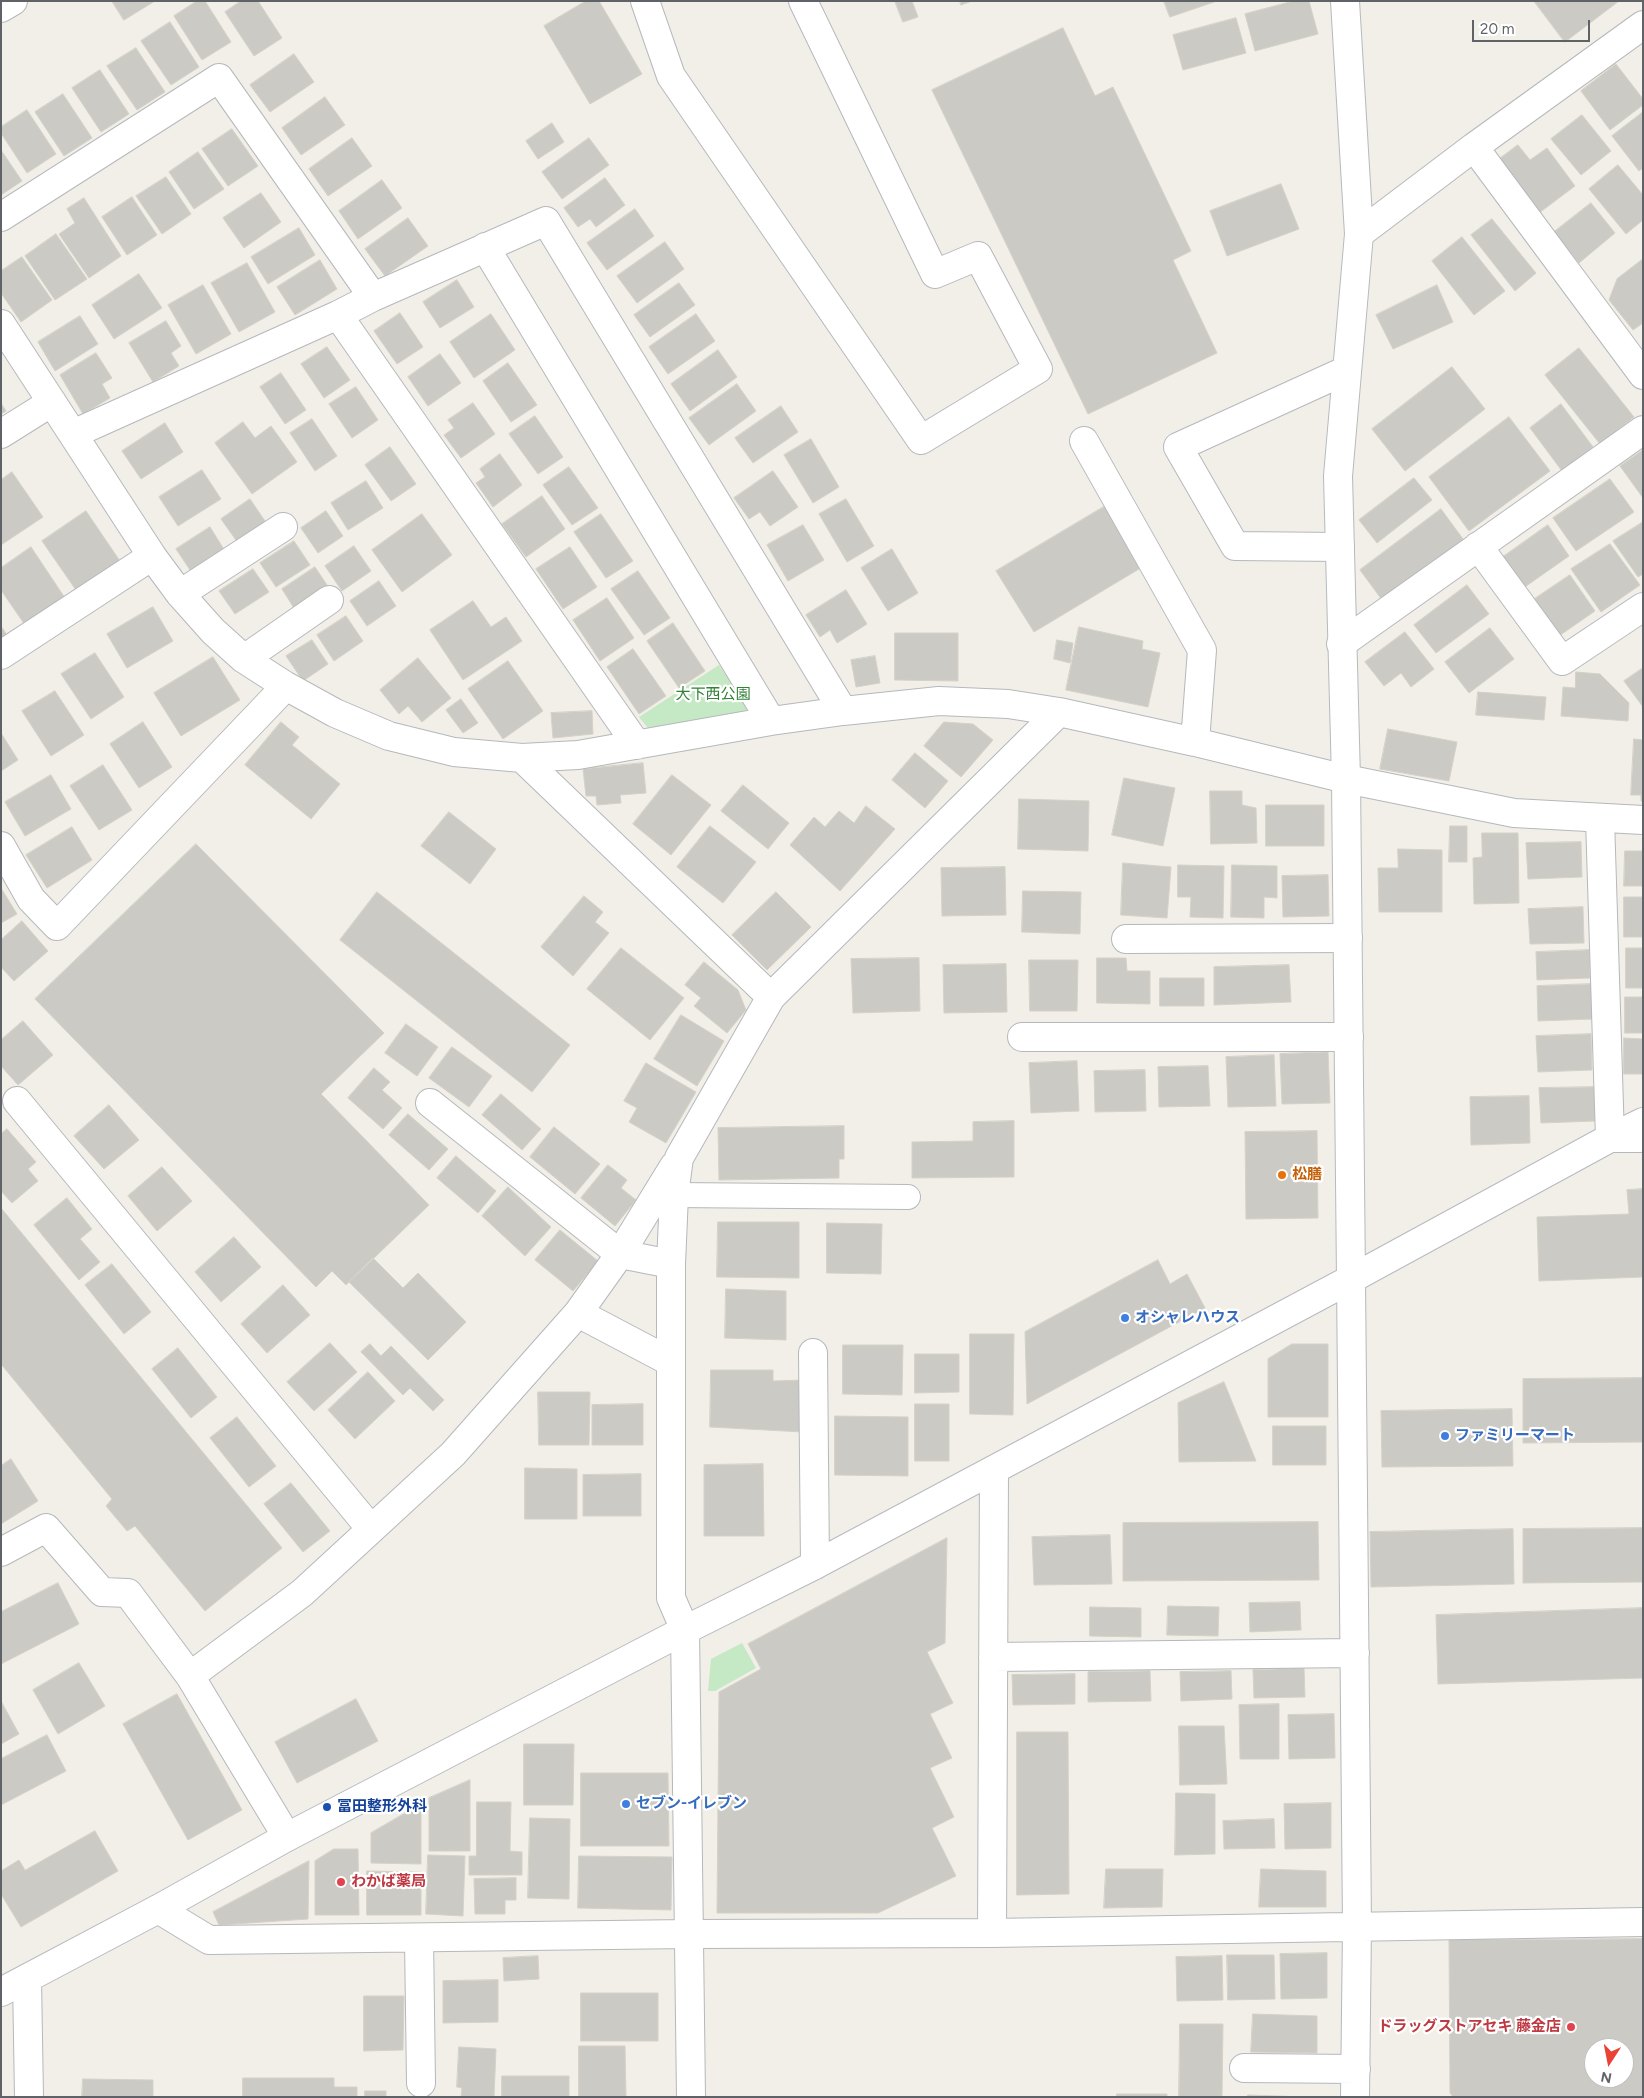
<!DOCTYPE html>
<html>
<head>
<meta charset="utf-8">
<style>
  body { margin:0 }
  #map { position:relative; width:1644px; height:2098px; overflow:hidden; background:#f1efe8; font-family:Figtree,sans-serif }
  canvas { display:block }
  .frame { position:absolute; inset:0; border:2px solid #5f6368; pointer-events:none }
  .north { position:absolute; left:1584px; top:2038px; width:50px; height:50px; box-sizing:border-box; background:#fff; border:1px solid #bfc1c3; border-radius:50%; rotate:191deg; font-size:14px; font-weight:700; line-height:20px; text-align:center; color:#5f6368 }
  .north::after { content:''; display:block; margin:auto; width:18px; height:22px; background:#ea4335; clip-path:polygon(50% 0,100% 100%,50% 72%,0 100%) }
  .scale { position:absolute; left:1472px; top:20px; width:118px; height:22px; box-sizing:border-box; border:2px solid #5f6368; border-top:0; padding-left:6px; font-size:15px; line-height:18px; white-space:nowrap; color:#5f6368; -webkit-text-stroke:4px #fff; paint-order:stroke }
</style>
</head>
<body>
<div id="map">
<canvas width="1644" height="2098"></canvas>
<div class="frame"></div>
<div class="north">N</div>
<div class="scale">20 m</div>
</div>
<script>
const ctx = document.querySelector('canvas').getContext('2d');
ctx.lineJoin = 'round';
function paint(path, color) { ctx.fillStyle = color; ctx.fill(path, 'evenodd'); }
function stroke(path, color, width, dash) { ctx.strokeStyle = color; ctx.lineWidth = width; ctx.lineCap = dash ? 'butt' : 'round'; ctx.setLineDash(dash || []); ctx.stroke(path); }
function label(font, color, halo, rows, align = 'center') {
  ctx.font = font + ' Figtree,"Noto Sans JP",sans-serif'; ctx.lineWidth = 4.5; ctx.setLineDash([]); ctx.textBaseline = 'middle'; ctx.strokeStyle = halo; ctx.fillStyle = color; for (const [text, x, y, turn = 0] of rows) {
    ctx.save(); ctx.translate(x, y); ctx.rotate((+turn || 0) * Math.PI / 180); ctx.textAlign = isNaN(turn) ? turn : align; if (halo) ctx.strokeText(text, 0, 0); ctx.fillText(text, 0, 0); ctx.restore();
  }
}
const green = new Path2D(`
  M719,665L750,710L648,728L639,717Z
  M742,1643L756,1668L715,1691H708L711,1659Z`);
const building = new Path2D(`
  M112,1H155L124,20Z
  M197,1H205L231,42L202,60L174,16Z
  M241,1H258L282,38L254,56L225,12Z
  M586,1H599L642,74L590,104L544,26Z
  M895,1H912L918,17L903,22Z
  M960,1H972L961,5Z
  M1164,1H1217L1170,17Z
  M1294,1H1309L1318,34L1255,51L1245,14Z
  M1534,1H1619L1565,42Z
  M1236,18L1246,53L1183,70L1173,35Z
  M170,22L199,67L171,85L141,41Z
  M1063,28L1095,96L1113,87L1191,251L1173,260L1217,353L1088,414L932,90Z
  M136,48L165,92L137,110L107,66Z
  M294,54L314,82L270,112L250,85Z
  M1616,64L1643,99V105L1610,130L1581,91Z
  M100,70L129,114L101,132L72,88Z
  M63,94L92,138L64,156L35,112Z
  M325,97L345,125L301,155L282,128Z
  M27,110L56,154L27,173L1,133V127Z
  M1643,112V168L1639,171L1612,136Z
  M1582,115L1611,151L1581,175L1551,139Z
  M552,123L564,142L538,159L526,141Z
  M232,129L258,166L228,186L202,149Z
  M352,138L372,166L328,196L309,169Z
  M589,138L609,165L562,199L542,172Z
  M1518,145L1530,160L1547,148L1575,186L1539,213L1498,160Z
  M1,150L22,181L1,195Z
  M198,152L224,189L194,209L169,172Z
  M1618,165L1643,195V220L1626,234L1589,189Z
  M166,177L191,214L162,234L136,196Z
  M605,178L625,205L596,227L590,219L578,227L564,208Z
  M382,180L402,208L358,239L339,211Z
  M1281,184L1299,229L1227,256L1210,211Z
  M261,193L281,222L244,248L223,218Z
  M132,197L157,235L127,255L102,217Z
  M84,198L121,256L89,278L59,234L75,223L67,209Z
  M1591,203L1615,233L1579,263L1554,232Z
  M635,209L654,236L607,270L587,243Z
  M408,218L428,246L385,276L365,249Z
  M1492,219L1536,273L1515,291L1471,235Z
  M299,228L315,255L268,284L251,257Z
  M56,234L87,279L55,300L25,256Z
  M1462,237L1505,291L1474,315L1432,261Z
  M665,242L684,269L637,303L617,276Z
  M22,257L52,300L21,322L1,293V271Z
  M1643,259V323L1633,330L1609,300L1617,279Z
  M320,260L337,289L295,315L277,287Z
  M247,263L275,312L239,332L211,283Z
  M139,274L162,308L114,339L92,305Z
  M457,280L474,307L440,328L423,302Z
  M679,283L695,305L650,337L634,315Z
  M203,285L231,334L196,354L168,305Z
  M1437,285L1453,322L1393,349L1376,315Z
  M400,313L423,347L397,364L374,331Z
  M491,314L515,350L474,378L450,342Z
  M696,314L715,341L668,374L649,347Z
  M80,316L98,344L55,371L38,342Z
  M166,321L181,346L171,353L179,366L153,382L129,343Z
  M327,347L350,380L324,398L301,364Z
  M1579,348L1634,417L1600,444L1545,375Z
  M718,350L737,377L690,411L671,384Z
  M96,353L112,378L102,384L110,398L83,414L60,375Z
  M440,354L461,383L428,406L408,377Z
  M508,363L537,405L511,422L483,381Z
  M1452,367L1485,409L1405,471L1372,429Z
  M281,373L306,410L285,424L260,387Z
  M737,384L756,411L709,445L689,418Z
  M356,387L378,420L352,438L329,404Z
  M1,403L6,411L1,414Z
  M473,403L495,434L461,458L444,435L454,428L448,420Z
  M1561,404L1593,447L1562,471L1530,428Z
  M781,406L798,432L753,463L735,438Z
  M535,416L563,457L538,474L509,434Z
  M1509,417L1550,471L1469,531L1429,477Z
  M312,419L337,456L315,471L290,433Z
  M243,422L255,438L271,426L297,462L252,494L215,443Z
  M165,423L183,452L141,479L122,451Z
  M811,439L839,487L813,503L784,455Z
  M390,447L416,484L391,501L365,465Z
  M1643,450V498L1620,466Z
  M500,454L522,485L493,507L476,483L485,477L480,469Z
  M569,467L598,508L572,525L543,485Z
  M202,470L221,499L178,526L159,497Z
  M773,471L798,507L770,526L760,512L749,519L734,498Z
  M12,472L43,517L1,545V480Z
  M1414,478L1432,500L1377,543L1359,520Z
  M1610,479L1634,512L1576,551L1553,518Z
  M366,481L383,508L348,530L331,503Z
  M542,496L565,529L526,557L502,524Z
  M250,499L267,524L238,543L221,519Z
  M846,499L874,546L847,562L819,514Z
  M1112,502L1149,563L1034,632L996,571Z
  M1441,509L1466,543L1385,604L1360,570Z
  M86,511L122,564L78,593L42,541Z
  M326,511L343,536L318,553L301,528Z
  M422,514L452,555L402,592L372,550Z
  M601,514L633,561L606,578L574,532Z
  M1643,522V574L1638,577L1613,541Z
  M803,525L824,560L788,581L767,545Z
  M1548,525L1569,556L1522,589L1500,559Z
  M210,527L225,551L192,573L176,549Z
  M294,541L310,565L276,587L260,563Z
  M1610,544L1640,585L1601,612L1571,569Z
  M354,546L371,571L342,591L325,566Z
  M31,547L67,601L27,628L1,590V568Z
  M570,547L597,587L563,609L536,569Z
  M892,549L918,593L888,611L861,568Z
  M315,567L331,591L297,613L282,589Z
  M253,569L269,592L235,614L219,591Z
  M638,571L670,618L644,635L611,589Z
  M1570,575L1595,611L1556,638L1530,602Z
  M379,581L396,606L367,626L350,601Z
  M1467,585L1489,614L1436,653L1414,625Z
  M846,590L867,624L837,643L830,630L820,637L806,615Z
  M607,598L634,638L600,661L573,620Z
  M473,601L491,627L506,617L522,641L463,680L430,630Z
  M153,607L173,641L127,668L107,634Z
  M346,616L363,641L334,661L317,635Z
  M673,623L705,671L679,688L647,641Z
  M1,626L9,638L1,643Z
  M1079,627L1143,641L1142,649L1160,653L1148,707L1066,690Z
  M1490,628L1514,659L1469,693L1445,662Z
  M1405,632L1434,669L1411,687L1401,673L1384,686L1365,662Z
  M895,633H958V681L895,680Z
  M312,640L328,664L303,681L286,656Z
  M1057,640L1073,643L1070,663L1054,659Z
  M633,649L666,696L639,714L607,667Z
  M95,653L124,697L91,719L61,674Z
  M875,656L880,683L856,687L851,660Z
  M213,657L240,700L181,736L154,693Z
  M418,658L451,698L422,722L408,706L399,714L380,690Z
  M508,661L543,711L503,739L468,689Z
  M1643,668V707L1624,681Z
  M1576,672L1600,674L1629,703L1628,721L1561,716L1563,687L1575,688Z
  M55,691L84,735L51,756L22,711Z
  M1478,692L1546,697L1544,720L1476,715Z
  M461,699L478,723L463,733L446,710Z
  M592,711L593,734L553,738L551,713Z
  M143,722L172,767L139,788L110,744Z
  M281,722L299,737L292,745L340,784L311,819L245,765Z
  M944,722L973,724L993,740L961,777L924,746Z
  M1388,729L1457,742L1449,781L1380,769Z
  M1,733L18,760L1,771Z
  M1634,739L1643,740V801H1641V795H1631Z
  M915,753L948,781L925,808L892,780Z
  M643,763L646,793L620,795L621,803L597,805L596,796H586L583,769Z
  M103,765L132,810L99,830L70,786Z
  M51,775L71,809L25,836L5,802Z
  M672,775L711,805L671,855L633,824Z
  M1124,778L1175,788L1163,846L1112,835Z
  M743,785L789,823L768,849L721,811Z
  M1210,791H1242V805L1256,808L1257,843L1211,844Z
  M1019,799L1089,801L1088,851L1018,849Z
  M1266,805H1324V846H1266Z
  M866,806L895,829L840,891L790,845L814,817L825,827L839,811L854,823Z
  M449,812L496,849L470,884L421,846Z
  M710,826L756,862L723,903L677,867Z
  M1450,826H1467V862H1449Z
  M72,827L92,860L47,888L26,855Z
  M1482,833H1518L1519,903L1474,904L1473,858L1482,857Z
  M1581,842L1582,877L1528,879L1526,843Z
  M196,844L384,1033L321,1094L429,1205L346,1285L332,1271L316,1287L35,999Z
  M1398,849L1442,850V912H1379L1378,868H1398Z
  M1625,851H1643V886H1624Z
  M1123,863L1171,867L1167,918L1121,915Z
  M1178,865L1224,866L1223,918L1190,917L1191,897H1178Z
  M1232,865L1277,866V898L1264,897V918L1231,917Z
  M1005,867L1006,915L942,916L941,868Z
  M1328,875L1329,916L1283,917L1282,876Z
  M1,888L17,914L1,923Z
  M1023,891L1081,892L1080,934L1022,932Z
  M377,892L570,1045L532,1092L340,940Z
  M776,892L811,927L767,970L732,935Z
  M584,896L603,912L595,922L609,933L573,976L541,947Z
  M1624,897H1643V937H1624Z
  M1583,907L1584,943L1530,944L1528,909Z
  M22,921L48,951L14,981L1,967V940Z
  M621,948L684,998L650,1040L587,989Z
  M1626,948H1643V988H1626Z
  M1589,950L1590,978L1537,980L1536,952Z
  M919,958L920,1011L853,1013L851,959Z
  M1097,958H1126L1127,971H1150V1004L1097,1003Z
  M1029,960H1078L1077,1011H1030Z
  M704,962L738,990L746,1010L727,1033L694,1006L701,998L685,985Z
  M1006,964L1007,1012L944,1013L943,965Z
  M1289,965L1291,1002L1214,1005V967Z
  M1160,978H1204V1006H1160Z
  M1592,984L1593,1019L1538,1021L1537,986Z
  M1625,997H1643V1033H1625Z
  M681,1015L724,1041L697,1086L654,1059Z
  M23,1021L53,1055L18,1085L1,1066V1040Z
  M406,1024L438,1047L417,1076L385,1053Z
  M1591,1034L1592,1070L1538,1072L1536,1036Z
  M1624,1038L1643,1039V1074H1624Z
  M452,1047L492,1076L469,1107L429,1078Z
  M1328,1052L1330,1103L1282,1104L1280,1054Z
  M1274,1055L1276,1106L1228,1107L1226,1057Z
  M1077,1061L1079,1111L1031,1113L1029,1063Z
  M646,1063L696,1092L666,1143L629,1122L637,1108L624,1101Z
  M1208,1066L1210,1106L1159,1107L1158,1067Z
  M374,1068L390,1082L382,1090L402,1108L383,1129L348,1098Z
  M1145,1070L1146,1111L1095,1112L1094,1071Z
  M1595,1087V1121L1541,1123L1539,1088Z
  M501,1094L541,1129L522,1150L482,1115Z
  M1529,1096L1530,1143L1471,1145L1470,1097Z
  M109,1105L139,1140L104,1169L74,1136Z
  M408,1114L448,1149L429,1170L389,1135Z
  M1014,1121V1177L912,1178V1142L973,1141V1122Z
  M844,1126V1159H839V1178L719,1180L718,1128Z
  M554,1127L600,1164L575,1194L530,1157Z
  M7,1129L36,1162L28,1169L38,1181L12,1203L1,1191V1134Z
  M1317,1131L1318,1218L1246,1219L1245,1132Z
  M456,1156L496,1191L478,1213L437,1178Z
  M608,1165L627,1180L621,1188L636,1200L615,1226L581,1198Z
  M162,1167L192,1201L157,1231L128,1196Z
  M508,1187L551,1227L525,1256L482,1216Z
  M1643,1189V1277L1539,1281L1537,1217L1629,1214L1627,1190Z
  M67,1198L92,1229L80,1239L100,1262L79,1280L34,1225Z
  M1,1208L282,1548L205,1611L135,1526L127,1531L106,1506L112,1499L1,1364Z
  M718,1222H799V1278L717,1277Z
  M827,1223L882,1224L881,1274L827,1273Z
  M560,1230L598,1261L573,1291L535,1260Z
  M234,1237L261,1267L221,1302L195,1272Z
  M373,1258L403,1288L418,1273L466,1322L428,1360L349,1282Z
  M1158,1260L1170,1284L1187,1274L1205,1308L1027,1404L1025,1332Z
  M112,1264L151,1312L124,1334L85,1285Z
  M283,1285L310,1315L267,1353L241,1324Z
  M726,1289L786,1291V1340L725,1338Z
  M970,1334H1014L1013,1415L970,1414Z
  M330,1343L357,1372L314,1411L287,1382Z
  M370,1344L381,1356L391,1346L444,1400L433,1411L410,1388L403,1395L361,1352Z
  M1292,1344H1328V1417H1268V1359Z
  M843,1345H903L902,1395L843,1394Z
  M178,1348L217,1397L191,1418L152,1369Z
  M915,1354H959V1392L915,1393Z
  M711,1370H773V1381L803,1380V1432L710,1427Z
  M368,1372L395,1401L355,1439L328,1410Z
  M1643,1378V1442L1523,1443V1379Z
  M1224,1382L1256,1461L1179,1462L1178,1403Z
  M538,1392H590L589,1445H539Z
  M643,1404V1445H592V1405Z
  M915,1404H949V1461H915Z
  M1512,1409L1513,1466L1382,1467L1381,1411Z
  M835,1416L908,1417V1476L835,1475Z
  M237,1417L276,1466L249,1487L210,1438Z
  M1273,1426H1326V1465H1273Z
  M11,1459L38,1501L1,1524V1466Z
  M763,1464L764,1536H704V1465Z
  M525,1468L577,1469V1519H525Z
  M641,1474V1516H583V1475Z
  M291,1483L330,1531L303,1552L264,1504Z
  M1318,1522L1319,1580L1123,1581V1523Z
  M1643,1528V1582L1523,1583V1529Z
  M1513,1529L1514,1584L1371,1587L1370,1532Z
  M1110,1535L1112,1584L1034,1585L1032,1537Z
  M947,1538L945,1643L927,1652L953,1703L930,1714L952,1758L930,1768L954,1817L932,1828L956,1876L878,1913H717L719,1692L761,1669L748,1644Z
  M58,1583L79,1624L1,1664V1612Z
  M1300,1602L1301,1630L1250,1632L1249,1603Z
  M1168,1606L1219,1607L1218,1636L1167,1635Z
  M1090,1607L1141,1608V1637L1090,1636Z
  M1643,1608V1678L1438,1684L1436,1615Z
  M79,1663L105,1706L58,1734L33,1690Z
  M1304,1668L1305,1697L1254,1698L1253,1670Z
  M1150,1671L1151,1701L1088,1702V1672Z
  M1231,1671L1232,1699L1181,1701L1180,1672Z
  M1075,1674V1704L1013,1705L1012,1675Z
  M177,1694L242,1810L188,1840L123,1724Z
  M356,1699L378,1741L297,1783L275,1742Z
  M1,1701L19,1734L1,1744Z
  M1279,1704V1759H1240L1239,1705Z
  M1334,1714L1335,1758L1289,1759L1288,1715Z
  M1179,1726H1224L1227,1784L1180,1785Z
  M1017,1732H1068L1069,1894L1017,1895Z
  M47,1735L66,1771L1,1805V1759Z
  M524,1744H574L573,1805H524Z
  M581,1773H668L669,1846H581Z
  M470,1780V1851H429V1798Z
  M1176,1793L1215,1794V1854L1175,1855Z
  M477,1802H511L510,1851L522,1852V1875H469V1856H476Z
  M1331,1803V1848L1285,1849L1284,1804Z
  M421,1804V1864L371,1863V1833Z
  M530,1818L570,1819L569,1899L528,1898Z
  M1274,1819L1275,1848L1224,1849L1223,1821Z
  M95,1831L118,1871L21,1927L1,1894V1871L19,1860L25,1870Z
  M334,1849H358L359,1915H315V1861Z
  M428,1855L465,1856L463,1916L426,1914Z
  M579,1856L672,1857L671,1910L578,1908Z
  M309,1861L308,1919L219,1925L213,1912Z
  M1106,1869H1163L1162,1907L1104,1908Z
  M1261,1869L1326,1871V1907H1259Z
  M367,1871L421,1872V1915H367Z
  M516,1878V1900H505V1914H475L474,1879Z
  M1643,1939V2097H1453L1450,2093L1449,1940ZM1594,2048H1624V2078H1594Z
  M1327,1953V1998L1281,1999L1280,1954Z
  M1227,1955H1274L1275,1999L1228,2000Z
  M538,1956L539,1979L504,1981L503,1958Z
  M1222,1956L1223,2000L1177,2001L1176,1957Z
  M498,1980V2022L443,2023V1981Z
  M581,1993H658V2041H581Z
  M364,1996H404L403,2050L364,2051Z
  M1253,2014L1317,2016V2053L1251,2052Z
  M1180,2024H1223L1222,2097H1179Z
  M579,2046H625L626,2097H579Z
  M459,2047L496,2049L494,2097H461L462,2088L457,2087Z
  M502,2076H569V2097H502Z
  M243,2078H334V2087H357V2097H243Z
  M83,2079L153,2080V2097H82Z
  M365,2091H386V2097H365Z
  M1117,2094H1167V2097H1117Z
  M1248,2095L1306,2097H1248Z`);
const lane = new Path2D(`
  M674,1195L908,1197`);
const street = new Path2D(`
  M645,1L671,76L921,440L1038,369L978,256L935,274L803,1
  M1,8L13,1
  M1474,147L1643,375
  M1,217L219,78L373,297
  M1359,234L1474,147L1643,25
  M485,247L771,721
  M338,315L637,745
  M1,324L152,556L180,594L213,631L244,659L286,686L335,713L389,736L454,752L522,758L578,755L771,721L843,711L939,701L1008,704L1059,712L1195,742L1346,779L1514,813L1643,820
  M1,434L52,402
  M73,434L338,315L373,297L546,221L843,711
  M1084,441L1202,650L1195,742
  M1478,546L1562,661L1643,607
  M1340,547L1235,546L1178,447L1347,370
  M180,594L283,527
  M1341,644L1643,430
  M1,655L152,556
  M244,659L329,600
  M522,758L771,997
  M1600,819L1610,1138H1643
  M1,846L31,899L57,926L286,686
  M1126,939L1348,938
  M1022,1037H1349
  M17,1101L371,1529
  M430,1103L620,1254L671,1264
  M1351,1279L1357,1926L1355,2097
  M578,1313L671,1362
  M813,1353L815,1565
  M1,1552L46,1528L102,1592L128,1593L190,1676L287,1837
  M993,1657L1355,1653
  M190,1676L302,1593L453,1454L578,1313L620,1254L674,1166
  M158,1909L209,1940L689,1934L992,1933L1643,1922
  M992,1933L994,1470
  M419,1938L421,2083
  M27,1979L29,2097
  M1244,2068L1356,2069
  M691,2097L685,1630L671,1598V1264L674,1195L679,1158L771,997L1059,712`);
const secondary = new Path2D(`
  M1345,1L1359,234L1338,476L1346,779L1351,1279
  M1,1992L158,1909L287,1837L685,1630L815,1565L1351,1279L1610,1138L1643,1122`);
const markers = [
  [1282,1175,5,"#e8710a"],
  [1125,1318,5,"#3f7fe0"],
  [1445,1436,5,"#3f7fe0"],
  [626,1804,5,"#3f7fe0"],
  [327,1807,5,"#1a4fb4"],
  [341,1882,5,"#e0444e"],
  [1571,2027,5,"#e0444e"]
];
const parkNames = [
  ["大下西公園",713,695]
];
const foodNames = [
  ["松膳",1292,1175]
];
const shopNames = [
  ["オシャレハウス",1135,1318],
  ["ファミリーマート",1455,1436],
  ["セブン-イレブン",636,1804]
];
const transitNames = [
  ["冨田整形外科",337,1807]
];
const healthNames = [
  ["わかば薬局",351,1882],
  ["ドラッグストアセキ 藤金店",1561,2027,"right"]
];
paint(green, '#c5e8c5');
paint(building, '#cccac5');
stroke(building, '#d6d1c6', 1);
stroke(lane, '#b5b8bc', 26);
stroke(street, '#b5b8bc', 30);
stroke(secondary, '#b6babf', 30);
stroke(lane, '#fff', 24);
stroke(street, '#fff', 28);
stroke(secondary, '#fff', 28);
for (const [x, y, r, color] of markers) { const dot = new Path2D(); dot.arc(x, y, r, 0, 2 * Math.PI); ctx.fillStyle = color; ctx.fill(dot); stroke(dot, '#fff', 2); }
label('15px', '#348238', '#fff', parkNames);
label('bold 15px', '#c56008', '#fff', foodNames, 'left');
label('bold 15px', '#366cbe', '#fff', shopNames, 'left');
label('bold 15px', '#164399', '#fff', transitNames, 'left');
label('bold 15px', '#be3a42', '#fff', healthNames, 'left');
</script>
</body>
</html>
